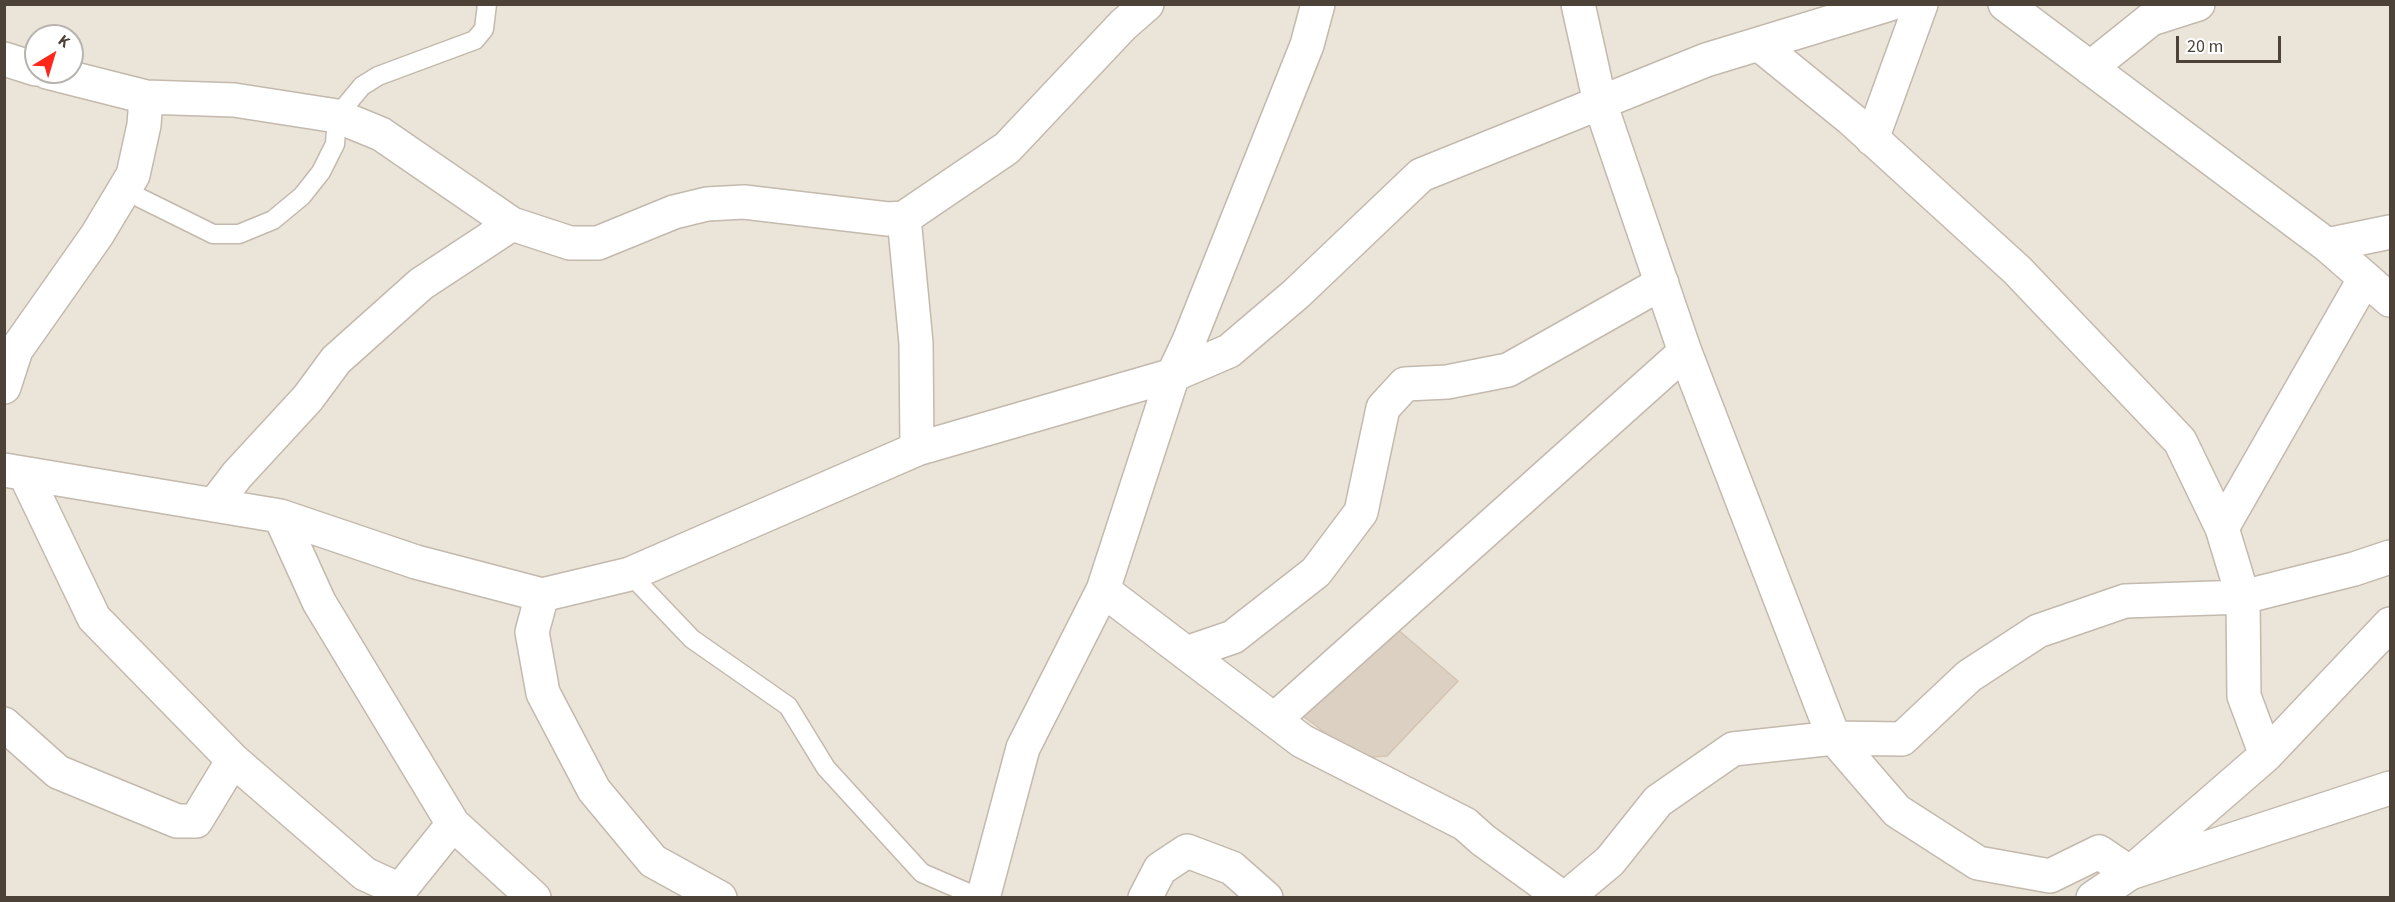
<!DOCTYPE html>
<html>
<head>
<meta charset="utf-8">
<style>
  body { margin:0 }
  #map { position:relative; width:2395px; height:902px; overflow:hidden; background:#f7f2eb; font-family:"Source Sans 3",sans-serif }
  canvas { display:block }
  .frame { position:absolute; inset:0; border:6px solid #4c4238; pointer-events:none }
  .north { position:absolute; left:24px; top:24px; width:60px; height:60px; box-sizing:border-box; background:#fff; border:2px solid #b7b3af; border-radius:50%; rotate:38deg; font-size:16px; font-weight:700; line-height:24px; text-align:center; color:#4c4238 }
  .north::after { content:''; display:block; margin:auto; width:21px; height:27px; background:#ff271a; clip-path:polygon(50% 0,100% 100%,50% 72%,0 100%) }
  .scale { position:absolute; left:2176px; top:36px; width:105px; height:27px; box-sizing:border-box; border:3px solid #4c4238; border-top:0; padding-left:8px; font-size:18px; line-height:21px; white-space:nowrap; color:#4c4238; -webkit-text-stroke:4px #fff; paint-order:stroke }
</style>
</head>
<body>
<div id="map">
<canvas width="2395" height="902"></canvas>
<div class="frame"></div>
<div class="north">K</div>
<div class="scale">20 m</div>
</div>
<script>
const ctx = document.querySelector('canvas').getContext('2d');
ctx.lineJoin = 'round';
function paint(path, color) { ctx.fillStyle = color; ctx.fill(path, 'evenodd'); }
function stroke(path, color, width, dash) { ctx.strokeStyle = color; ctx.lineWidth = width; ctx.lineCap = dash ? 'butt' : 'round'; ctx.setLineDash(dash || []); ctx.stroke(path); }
const residential = new Path2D(`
  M5,5H2390V897H5ZM36,36H72V72H36Z`);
const building = new Path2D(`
  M1397,629L1458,681L1387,756L1359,758L1303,716Z`);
const service = new Path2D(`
  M124,190L213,234H239L273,220L302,196L321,172L335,144L337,116L362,86L378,76L475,40L484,29L487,4
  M630,574L692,639L788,706L826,768L922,873L980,898`);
const minor = new Path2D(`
  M1578,4L1600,103L1685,352L1834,738L1897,811L1978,863L2050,876L2099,852L2130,873L2390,788
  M2005,4L2327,245L2390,300
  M1760,45L1851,119L2017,270L2180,441L2222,528L2243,597L2244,696L2266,755L2130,873L2093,898
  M4,59L36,69
  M2090,68L2151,19L2198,4
  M47,72L146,97L234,100L337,116L381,134L512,224L570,243H598L674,212L707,204L744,202L888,219L904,218L1007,148L1123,25L1147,4
  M1872,139L1921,4
  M904,218L916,343L917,449
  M2327,245L2390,232
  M4,387L16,350L97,235L133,175L144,125L146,97
  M4,470L280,516L416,562L542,595L630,574L917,449L1173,375L1229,351L1296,294L1421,175L1706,60L1890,4
  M25,474L94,618L233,760L365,874L400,890L453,824
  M214,505L237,475L308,398L336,360L421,284L512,224
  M280,516L319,602L453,824L534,898
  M2222,528L2365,278
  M1103,590L1302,741L1465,824L1483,840L1563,898
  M542,595L532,632L543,693L594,790L653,861L720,898
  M1186,653L1233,637L1316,572L1361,512L1383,408L1405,384L1447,382L1508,370L1662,283
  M1274,720L1685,352
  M4,724L58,772L177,821H196L233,760
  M2266,755L2390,624
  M983,898L1023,748L1103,590L1173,375L1189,341L1307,45L1318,4
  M1145,898L1160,869L1187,851L1232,868L1266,898
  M1566,898L1610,861L1658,801L1733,749L1834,738L1902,739L1969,676L2038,631L2125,601L2243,597L2354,569L2390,557`);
paint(residential, '#ebe4d9');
paint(building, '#dcd0c3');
stroke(building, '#d5c4b2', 1.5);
stroke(service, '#c3b9ad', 21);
stroke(minor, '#c3b9ad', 36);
stroke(service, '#fff', 18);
stroke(minor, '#fff', 33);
</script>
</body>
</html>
